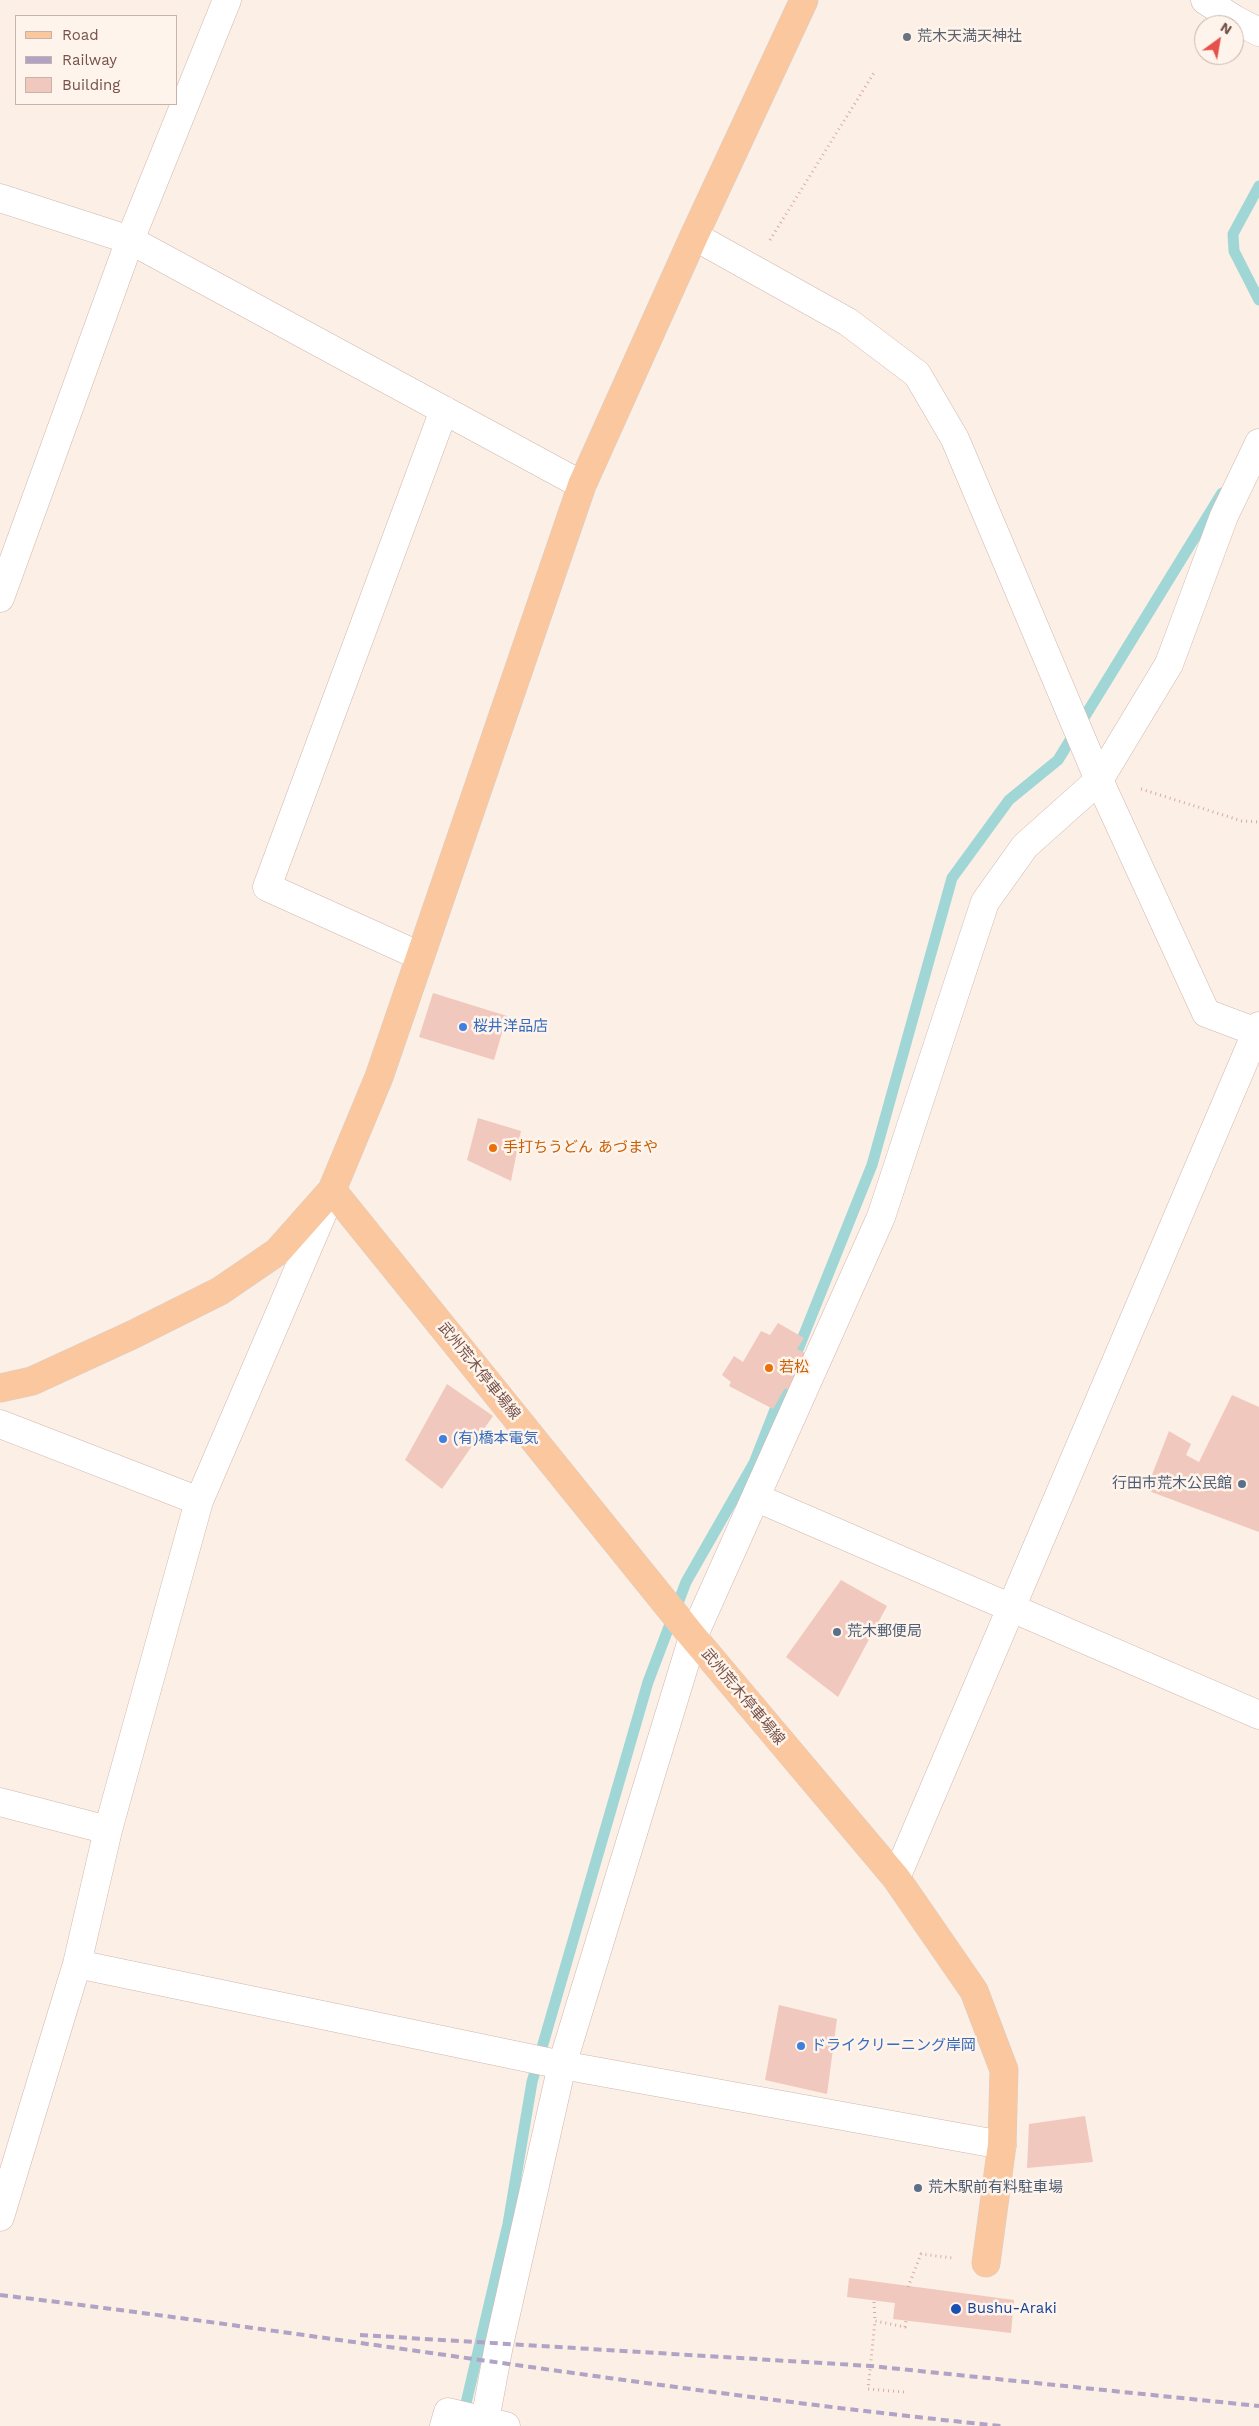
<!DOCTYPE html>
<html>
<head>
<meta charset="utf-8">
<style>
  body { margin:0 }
  #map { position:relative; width:1259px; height:2426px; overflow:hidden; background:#fcefe5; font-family:"Work Sans",sans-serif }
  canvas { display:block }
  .legend { position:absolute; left:15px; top:15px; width:162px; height:90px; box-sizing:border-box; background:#fff4eb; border:1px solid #c8b3ab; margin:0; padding:6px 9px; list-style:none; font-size:15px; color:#75524a }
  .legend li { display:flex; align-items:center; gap:10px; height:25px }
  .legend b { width:25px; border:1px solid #c8b3ab }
  .north { position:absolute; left:1194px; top:15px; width:50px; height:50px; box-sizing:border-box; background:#fff4eb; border:1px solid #c8b3ab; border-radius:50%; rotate:32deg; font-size:14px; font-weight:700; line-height:20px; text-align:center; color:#75524a }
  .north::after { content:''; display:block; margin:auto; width:18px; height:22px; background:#e5524b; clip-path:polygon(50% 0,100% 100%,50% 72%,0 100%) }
</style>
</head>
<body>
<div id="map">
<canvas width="1259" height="2426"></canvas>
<ul class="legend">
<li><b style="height:6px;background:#fac79e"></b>Road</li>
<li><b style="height:6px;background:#b0a3c6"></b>Railway</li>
<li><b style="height:14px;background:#f1c8bd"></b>Building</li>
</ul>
<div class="north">N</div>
</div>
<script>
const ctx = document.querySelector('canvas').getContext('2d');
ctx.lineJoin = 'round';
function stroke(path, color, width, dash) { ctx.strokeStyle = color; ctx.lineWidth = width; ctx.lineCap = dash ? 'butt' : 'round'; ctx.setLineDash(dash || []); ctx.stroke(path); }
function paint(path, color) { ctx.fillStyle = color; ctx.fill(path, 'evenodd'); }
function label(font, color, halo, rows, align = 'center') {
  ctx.font = font + ' "Work Sans","Noto Sans JP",sans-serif'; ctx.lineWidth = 5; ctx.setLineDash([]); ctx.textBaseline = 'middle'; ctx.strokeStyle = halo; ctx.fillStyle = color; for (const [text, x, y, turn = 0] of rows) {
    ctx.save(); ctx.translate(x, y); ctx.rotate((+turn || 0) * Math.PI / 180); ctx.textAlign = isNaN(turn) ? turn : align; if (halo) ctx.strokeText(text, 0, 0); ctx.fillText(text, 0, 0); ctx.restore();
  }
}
const stream = new Path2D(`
  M1259,186L1233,234L1234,251L1259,300
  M793,1362L872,1165L952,878L1009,800L1058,760L1222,493
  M463,2416L508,2224L532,2082L648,1682L686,1582L754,1463L785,1384`);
const building = new Path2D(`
  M433,993L507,1016L494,1060L419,1037Z
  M478,1118L521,1131L511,1181L467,1160Z
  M778,1323L804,1338L797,1349L805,1353L791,1391L785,1388L773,1409L729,1386L731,1382L722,1375L734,1356L743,1362L761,1331L770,1335Z
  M447,1384L493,1416L442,1489L405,1460Z
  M1232,1395L1259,1407V1532L1146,1490L1169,1431L1191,1444L1186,1455L1199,1462Z
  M841,1580L887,1606L838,1697L786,1657Z
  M779,2005L837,2019L827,2094L765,2080Z
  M1085,2116L1093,2162L1027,2168L1029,2124Z
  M849,2278L1014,2300L1011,2333L893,2319L895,2303L847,2297Z`);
const path = new Path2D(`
  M770,240L875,71
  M1141,789L1242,821L1259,822
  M908,2287L921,2254L953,2258
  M874,2302L875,2321
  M904,2392L868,2389L875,2321L905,2327L906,2321`);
const minor = new Path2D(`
  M1205,0L1234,19L1259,32
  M0,198L130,240L582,485
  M694,236L848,322L917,374L955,439L1099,780L1206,1013L1259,1033
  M0,598L130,240L227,0
  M420,956L267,887L444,410
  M0,1424L199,1501
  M757,1498L1259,1715
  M0,1802L108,1830
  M896,1878L1259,1026
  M77,1964L562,2065L1002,2145
  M0,2217L77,1964L108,1830L199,1501L330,1196
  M444,2426L448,2412L506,2426
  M484,2426L499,2345L562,2065L693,1637L881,1217L985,902L1025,846L1099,780L1169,664L1224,516L1259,443`);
const major = new Path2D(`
  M332,1190L693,1637L896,1878L974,1991L1004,2070L1002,2145L986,2263
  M0,1388L32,1381L132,1335L220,1291L277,1252L332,1190L379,1077L582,485L694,236L804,0`);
const rail = new Path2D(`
  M0,2295C334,2335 666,2392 1001,2426
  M360,2335L871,2366L1259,2406`);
const markers = [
  [907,37,5,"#6b7280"],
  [463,1027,5,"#3f7fe0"],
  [493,1148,5,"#e8710a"],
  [769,1368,5,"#e8710a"],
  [443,1439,5,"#3f7fe0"],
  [1242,1484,5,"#5c6f8a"],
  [837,1632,5,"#5c6f8a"],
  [801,2046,5,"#3f7fe0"],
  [918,2188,5,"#5c6f8a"],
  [956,2309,6,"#1a4fb4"]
];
const worshipNames = [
  ["荒木天満天神社",917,37]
];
const shopNames = [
  ["桜井洋品店",473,1027],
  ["(有)橋本電気",453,1439],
  ["ドライクリーニング岸岡",811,2046]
];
const foodNames = [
  ["手打ちうどん あづまや",503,1148],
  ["若松",779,1368]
];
const streetNames = [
  ["武州荒木停車場線",479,1371,51],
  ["武州荒木停車場線",743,1697,50]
];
const serviceNames = [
  ["行田市荒木公民館",1232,1484,"right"],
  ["荒木郵便局",847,1632],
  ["荒木駅前有料駐車場",928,2188]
];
const transitNames = [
  ["Bushu-Araki",967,2309]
];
stroke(stream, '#a0d7d6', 11);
paint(building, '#f1c8bd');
stroke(minor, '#d0b7ae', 29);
stroke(major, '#d8cfcc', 29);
stroke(path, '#d6aba0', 3, [1, 4]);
stroke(minor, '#fff', 28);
stroke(major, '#fac79e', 28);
stroke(rail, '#b0a3c6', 4, [8, 5]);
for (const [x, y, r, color] of markers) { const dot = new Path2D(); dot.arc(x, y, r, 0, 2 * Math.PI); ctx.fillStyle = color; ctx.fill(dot); stroke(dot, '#fff4eb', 2); }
label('15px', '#5b616d', '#fff4eb', worshipNames, 'left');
label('15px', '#366cbe', '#fff4eb', shopNames, 'left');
label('15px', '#c56008', '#fff4eb', foodNames, 'left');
label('15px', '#75524a', '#fff4eb', streetNames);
label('15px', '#4e5e75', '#fff4eb', serviceNames, 'left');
label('15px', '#164399', '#fff4eb', transitNames, 'left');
</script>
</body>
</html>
